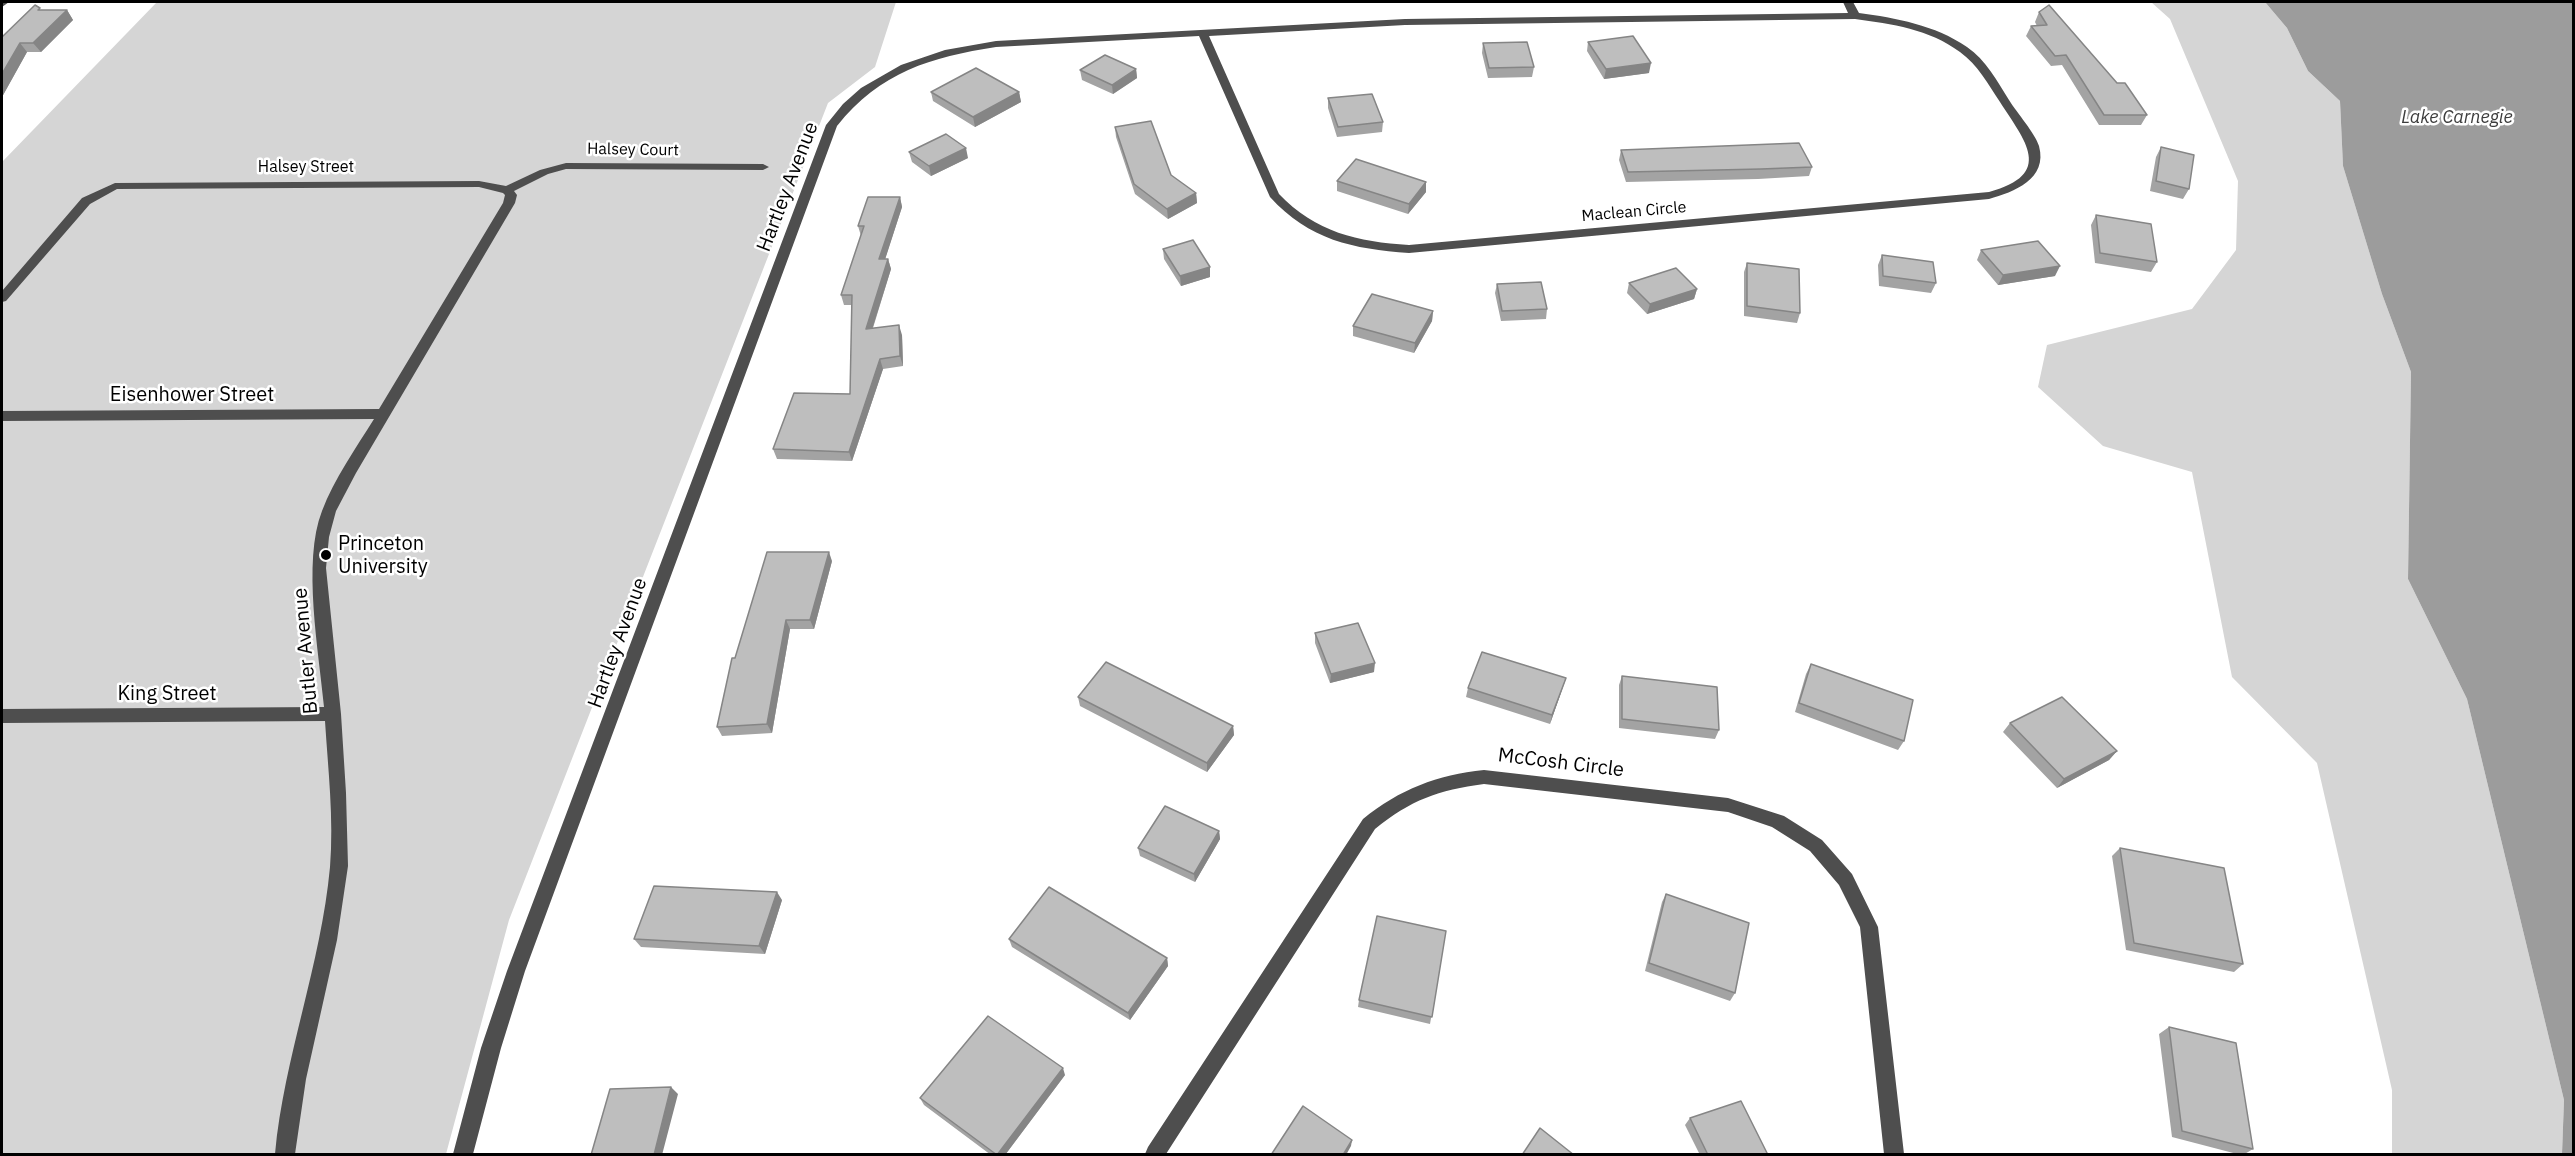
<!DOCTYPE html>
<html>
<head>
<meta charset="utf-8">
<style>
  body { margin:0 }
  #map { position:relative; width:2575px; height:1156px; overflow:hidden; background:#fff; font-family:"IBM Plex Sans",sans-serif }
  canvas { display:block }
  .frame { position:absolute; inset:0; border:3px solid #000; pointer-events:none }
</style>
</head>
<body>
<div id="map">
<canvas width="2575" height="1156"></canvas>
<div class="frame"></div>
</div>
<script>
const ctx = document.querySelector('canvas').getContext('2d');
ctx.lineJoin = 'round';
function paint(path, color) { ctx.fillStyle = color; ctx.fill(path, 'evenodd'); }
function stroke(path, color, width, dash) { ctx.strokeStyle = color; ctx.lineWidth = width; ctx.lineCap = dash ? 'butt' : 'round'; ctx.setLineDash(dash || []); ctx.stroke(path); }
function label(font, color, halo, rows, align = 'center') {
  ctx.font = font + ' "IBM Plex Sans",sans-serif'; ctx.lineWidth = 5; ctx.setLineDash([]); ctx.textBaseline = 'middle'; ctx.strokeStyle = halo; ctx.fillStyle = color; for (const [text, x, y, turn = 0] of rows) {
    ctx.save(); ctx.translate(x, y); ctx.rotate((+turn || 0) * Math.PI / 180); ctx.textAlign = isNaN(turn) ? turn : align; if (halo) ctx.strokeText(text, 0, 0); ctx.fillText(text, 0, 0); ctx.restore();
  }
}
const green = new Path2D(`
  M157,2H896L875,67L828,103L509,920L446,1154H2V162Z
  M2151,2H2265L2287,28L2308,71L2340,101L2343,166L2382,294L2411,372L2408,579L2467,699L2564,1100L2562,1154H2392V1090L2317,763L2232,677L2192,472L2103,446L2038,387L2047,345L2192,309L2236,250L2238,181L2170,19Z`);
const water = new Path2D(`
  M2265,2H2573V1154H2562L2564,1100L2467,699L2408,579L2411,372L2382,294L2343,166L2340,101L2308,71L2287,28Z`);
const minor = new Path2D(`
  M2,2H9L2,7Z
  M1843,2H1853L1859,13C1896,18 1935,25 1967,47C1986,60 1997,81 2009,100C2017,113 2035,133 2039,146C2048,179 2014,192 1989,199L1409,253C1353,249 1309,240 1270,197L1199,36L996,47C931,57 880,72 837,126L525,971L501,1048L473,1154H453L481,1048L507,971L826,125L843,104L861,88L901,65L945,50L996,41L1405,19L1848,13ZM1855,19C1892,24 1929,29 1960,52C1978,65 1988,84 2000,102C2025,141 2055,174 1989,192L1409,245C1358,242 1315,232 1279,194L1209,36L1405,25Z
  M566,163L763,164L769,167L763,170L566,169L548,174L514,191L517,195L515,203L356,473L336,511L329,537L326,568L341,714L346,793L348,866L337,940L306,1079L295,1154H275C284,1057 321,965 330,867C334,819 328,769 325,721L2,723V709L324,707C319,652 302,562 322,511C334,479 356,448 374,419L2,421V411L379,409L503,203L505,195L503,193L479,187L117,189L90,204L6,301L2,302V291L82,198L115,183L479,181L506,186L540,170Z
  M1484,770L1728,798L1784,816L1822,840L1852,874L1878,927L1904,1154H1884L1860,927L1839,885L1810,851L1772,827L1728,812L1484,784C1438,790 1411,800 1375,829L1166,1154H1145L1148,1147L1363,819C1400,789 1437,775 1484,770Z`);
const wall = new Path2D(`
  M41,10H67L73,20L41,52H27L2,97V37Z
  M2039,12L2117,83L2147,115L2141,125H2099L2062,65L2051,66L2026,36L2031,26H2037L2035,22Z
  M1588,42L1649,73L1604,79L1587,51Z
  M1483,43L1534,67L1532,77L1488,78L1482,53Z
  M1136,69L1137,78L1113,94L1082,80L1080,70Z
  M931,92H1019L1021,102L975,127L933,101Z
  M1328,98L1383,122L1382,132L1337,137L1328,108Z
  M1115,127L1171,175L1196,193L1197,203L1168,219L1135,194L1116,137Z
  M2161,147L2189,189L2183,199L2150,191L2156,157Z
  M1621,150L1812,167L1809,176L1758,179L1626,182L1619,160Z
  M909,152L968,158L931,176L912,162Z
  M1337,181L1426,182V192L1408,214L1337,191Z
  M900,197L902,207L885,259H888L891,269L873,328L902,335L903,366L883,369L852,461L777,459L773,449L850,394L852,305H844L841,295L861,236L858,226Z
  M2096,215L2157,262L2151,272L2095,263L2091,225Z
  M1163,249L1210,277L1181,286L1164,259Z
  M1981,250L2055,276L1998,285L1977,260Z
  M1882,255L1936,283L1931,293L1879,286L1878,265Z
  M1747,263L1800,313L1797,323L1744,316V272Z
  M1629,283L1697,289L1694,299L1647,314L1627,293Z
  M1497,284L1547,309L1546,319L1501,321L1495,293Z
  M1433,311L1432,321L1414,353L1353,336V326Z
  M832,561L814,629H790L772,733L722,736L717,727L735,658Z
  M1315,633L1374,672L1330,683L1315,643Z
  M1811,664L1904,741L1898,750L1795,712L1806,674Z
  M1622,676L1719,730L1715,739L1619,728V685Z
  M1566,678L1550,724L1466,697L1468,688Z
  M1078,697L1233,726L1234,735L1207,772L1080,706Z
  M2010,723L2117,751L2109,760L2057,788L2003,732Z
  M1219,831L1220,839L1195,882L1140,856L1138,848Z
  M2120,848L2243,964L2234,972L2126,950L2112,856Z
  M1666,894L1735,993L1730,1001L1645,971L1662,902Z
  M782,900L765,954L641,947L634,939Z
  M1446,931L1430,1024L1358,1007L1359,1000Z
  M1009,939L1167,958L1168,966L1130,1020L1012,947Z
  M2169,1027L2253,1149L2243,1155H2241L2172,1137L2159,1034Z
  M1065,1075L1005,1155H991L924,1105L920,1098Z
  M1690,1118L1768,1155H1700L1685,1125Z`);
const shadedWall = new Path2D(`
  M67,10L73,20L41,52L33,43Z
  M20,43L27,52L2,97V74Z
  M1651,63L1649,73L1604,79L1606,69Z
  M1136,69L1137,78L1113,94L1112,85Z
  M1019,92L1021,102L975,127L973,117Z
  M966,148L968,158L931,176L929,166Z
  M1426,182V192L1408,214L1409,204Z
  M1196,193L1197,203L1168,219L1167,209Z
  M900,197L902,207L882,269L879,259Z
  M888,259L891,269L869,339L866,329Z
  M2060,266L2055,276L1998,285L2003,275Z
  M1210,267V277L1181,286L1180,276Z
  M1697,289L1694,299L1647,314L1650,304Z
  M1433,311L1432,321L1414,353L1415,343Z
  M899,325L902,335L903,366L900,356Z
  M880,359L883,369L852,461L849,452Z
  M829,552L832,561L814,629L810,620Z
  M786,620L790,629L772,733L767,724Z
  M1375,663L1374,672L1330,683L1331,674Z
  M1566,678L1563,687L1550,724L1552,715Z
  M1233,726L1234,735L1207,772V763Z
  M2117,751L2109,760L2057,788L2064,779Z
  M1219,831L1220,839L1195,882L1194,874Z
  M777,892L782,900L765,954L759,946Z
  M1167,958L1168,966L1130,1020L1128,1013Z
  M1063,1068L1065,1075L1005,1155H997Z
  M671,1087L678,1094L662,1155H654Z
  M1352,1140L1351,1146L1346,1155H1343Z`);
const building = new Path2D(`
  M35,5L40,8L38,10H67L33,43H20L2,74V37Z
  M2049,5L2117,83H2125L2147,115H2104L2066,55L2055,56L2031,26L2047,25L2039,12Z
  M1633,36L1651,63L1606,69L1588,42Z
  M1527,42L1534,67L1489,68L1483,43Z
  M1105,55L1136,69L1112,85L1080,70Z
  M976,68L1019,92L973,117L931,92Z
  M1372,94L1383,122L1338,127L1328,98Z
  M1151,121L1171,175L1196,193L1167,209L1134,184L1115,127Z
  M946,134L966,148L929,166L909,152Z
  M1799,143L1812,167L1761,169L1628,172L1621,150Z
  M2161,147L2194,155L2189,189L2156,181Z
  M1356,159L1426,182L1409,204L1337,181Z
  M868,197H900L879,259H888L866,329L899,325L900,356L880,359L849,452L773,449L794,393L850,394L852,295H841L864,226H858Z
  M2096,215L2151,224L2157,262L2100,253Z
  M1193,240L1210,267L1180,276L1163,249Z
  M2038,241L2060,266L2003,275L1981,250Z
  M1882,255L1933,262L1936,283L1883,276Z
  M1747,263L1799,269L1800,313L1747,306Z
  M1676,268L1697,289L1650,304L1629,283Z
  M1541,282L1547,309L1502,311L1497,284Z
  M1372,294L1433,311L1415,343L1353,326Z
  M767,552H829L810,620H786L767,724L717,727L732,658H735Z
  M1358,623L1375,663L1331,674L1315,633Z
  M1482,652L1566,678L1552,715L1468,688Z
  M1106,662L1233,726L1207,763L1078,697Z
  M1811,664L1913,700L1904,741L1799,703Z
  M1622,676L1717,687L1719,730L1622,719Z
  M2062,697L2117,751L2064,779L2010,723Z
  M1165,806L1219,831L1194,874L1138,848Z
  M2120,848L2224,868L2243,964L2134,943Z
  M654,886L777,892L759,946L634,939Z
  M1049,887L1167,958L1128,1013L1009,939Z
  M1666,894L1749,923L1735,993L1649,963Z
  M1377,916L1446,931L1432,1017L1359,1000Z
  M988,1016L1063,1068L997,1155L920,1098Z
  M2169,1027L2236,1043L2253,1149L2182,1131Z
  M671,1087L654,1155H591L610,1089Z
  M1741,1101L1768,1155H1708L1690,1118Z
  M1303,1106L1352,1140L1343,1155H1271Z
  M1540,1128L1574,1155H1522Z`);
const markers = [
  [326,555,6,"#000"]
];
const farStreetnames = [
  ["Halsey Court",633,150,1],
  ["Halsey Street",306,167],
  ["Maclean Circle",1634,212,-5]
];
const farWaternames = [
  ["Lake Carnegie",2457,118]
];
const streetNames = [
  ["Hartley Avenue",788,187,-69],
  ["Eisenhower Street",192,395],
  ["Hartley Avenue",618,643,-70],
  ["Butler Avenue",306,651,-95],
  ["King Street",167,694],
  ["McCosh Circle",1561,763,7]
];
const poiNames = [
  ["Princeton",338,544],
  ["University",338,567]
];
paint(green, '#d5d5d5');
paint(water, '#9c9c9c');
paint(minor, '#4e4e4e');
paint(wall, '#a3a3a3');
paint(shadedWall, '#858585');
paint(building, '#bebebe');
stroke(building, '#858585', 1.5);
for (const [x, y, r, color] of markers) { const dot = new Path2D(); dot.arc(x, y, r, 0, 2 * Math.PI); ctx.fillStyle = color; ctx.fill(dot); stroke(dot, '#fff', 2); }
label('16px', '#000', '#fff', farStreetnames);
label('italic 18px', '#3d3d3d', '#fff', farWaternames);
label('20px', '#000', '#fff', streetNames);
label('20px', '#000', '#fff', poiNames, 'left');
</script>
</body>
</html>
